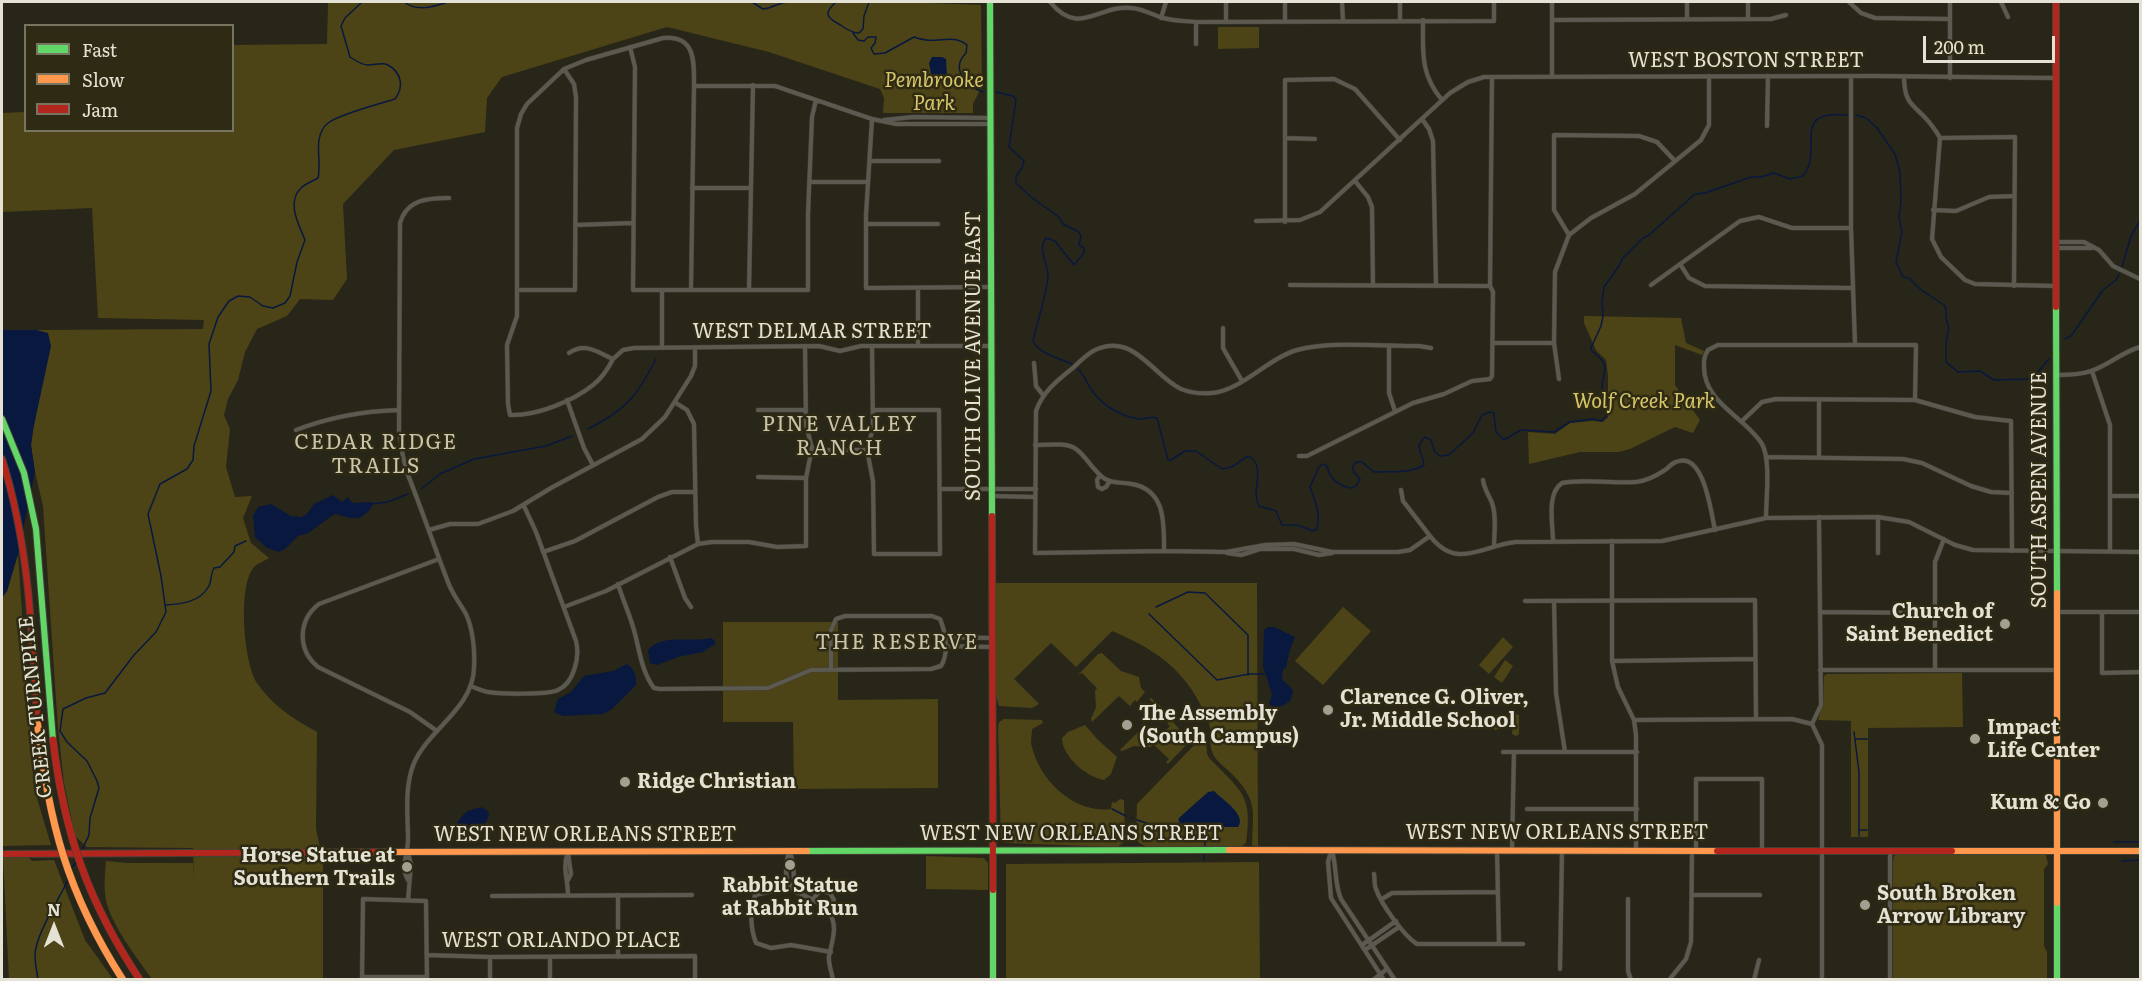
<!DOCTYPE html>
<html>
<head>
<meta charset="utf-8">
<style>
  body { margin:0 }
  #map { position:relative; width:2142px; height:981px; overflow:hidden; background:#282619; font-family:Literata,serif }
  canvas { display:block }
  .frame { position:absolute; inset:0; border:3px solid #e4e2d4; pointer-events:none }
  .legend { position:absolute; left:24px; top:24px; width:210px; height:108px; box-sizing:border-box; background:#2e2a13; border:2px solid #777460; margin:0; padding:8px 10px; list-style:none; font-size:18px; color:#e4e2d4 }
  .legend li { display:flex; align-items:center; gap:12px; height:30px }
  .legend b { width:30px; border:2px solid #777460 }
  .north { position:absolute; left:24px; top:897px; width:60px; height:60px; -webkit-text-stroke:4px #2e2a13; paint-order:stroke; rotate:0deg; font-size:16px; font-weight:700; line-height:24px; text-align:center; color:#e4e2d4 }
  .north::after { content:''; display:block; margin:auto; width:21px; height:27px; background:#e4e2d4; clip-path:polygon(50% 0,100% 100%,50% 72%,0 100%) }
  .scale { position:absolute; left:1923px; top:36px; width:132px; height:27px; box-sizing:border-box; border:3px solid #e4e2d4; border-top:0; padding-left:8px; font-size:18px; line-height:21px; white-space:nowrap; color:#e4e2d4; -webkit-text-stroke:4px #2e2a13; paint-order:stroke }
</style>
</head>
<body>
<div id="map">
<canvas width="2142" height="981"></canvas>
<div class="frame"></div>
<ul class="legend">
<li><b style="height:8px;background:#63d668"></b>Fast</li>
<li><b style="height:8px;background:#ff974d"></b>Slow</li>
<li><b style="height:8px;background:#b3261e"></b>Jam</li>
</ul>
<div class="north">N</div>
<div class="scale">200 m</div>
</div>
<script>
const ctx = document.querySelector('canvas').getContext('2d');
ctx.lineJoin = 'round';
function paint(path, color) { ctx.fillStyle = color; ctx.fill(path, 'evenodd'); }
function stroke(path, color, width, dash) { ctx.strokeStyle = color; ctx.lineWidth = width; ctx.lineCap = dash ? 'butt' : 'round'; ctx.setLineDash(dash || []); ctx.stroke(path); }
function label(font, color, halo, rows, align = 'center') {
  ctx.font = font + ' Literata,serif'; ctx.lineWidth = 5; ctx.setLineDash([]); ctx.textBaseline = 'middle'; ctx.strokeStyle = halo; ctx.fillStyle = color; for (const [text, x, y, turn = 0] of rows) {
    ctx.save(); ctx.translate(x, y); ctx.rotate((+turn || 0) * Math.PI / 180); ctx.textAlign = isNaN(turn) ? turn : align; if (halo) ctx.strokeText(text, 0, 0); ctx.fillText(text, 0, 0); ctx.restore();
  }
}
const green = new Path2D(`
  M328,2H903L981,5L982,86L973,104V113H883L884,98L880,89L769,52L667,27L502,77L487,98L485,132L394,150L343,204L347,279L333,300L300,299L287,316L257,329L245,352L238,380L228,399L224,415L230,429L226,467L235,497L252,496L243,518L251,543L269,558C265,561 258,563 254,567C237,586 244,664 257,683C273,706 293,719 317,732L316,829L323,861V979H152C137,958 107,920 105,894C104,883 105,871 106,861L127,863H193L194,880L193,848L87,847L75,836L64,783L58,729L43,506L35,472L31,445L47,333L36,330L203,329L204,320L98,318L92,208L2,212V113L25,112L26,130H232L233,45L327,44Z
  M1218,27H1259V48L1218,49Z
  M1584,316L1681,318L1686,343L1704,351L1702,355L1675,345V385L1700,420L1693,433L1675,427L1630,449L1618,452H1580L1529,464L1528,432L1555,434L1570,423L1593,421L1603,422L1608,417V375L1606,360L1596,350L1584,323Z
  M18,554L34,788L51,845L2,846V598L7,591Z
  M994,583H1257L1258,848L1252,845C1253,810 1258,801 1232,774C1226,768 1216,761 1213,754C1208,745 1212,732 1209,723C1189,673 1160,651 1112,631L1076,667L1051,643L1014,679L1039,704L1032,708L999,706L994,689Z
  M1343,607L1371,631L1323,685L1295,661Z
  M723,622H838V700L938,699V788L794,789L793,722H723Z
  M1503,637L1513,647L1489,674L1479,665Z
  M1102,653L1121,671L1139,677L1141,688L1145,692L1137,702L1135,700L1130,706L1119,696L1092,722L1091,719L1096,707L1095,691L1097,688L1082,673L1078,675L1098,654Z
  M1505,660L1513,666L1502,683L1494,677Z
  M1962,673L1963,727L1868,728V837H1851V721L1818,720L1823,703L1824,676L1827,674Z
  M1151,698L1170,714L1173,722L1188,739V743L1168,764L1166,762L1169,759L1153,744L1151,747L1134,746L1122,751L1120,750L1141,729L1153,738L1157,734L1160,737L1170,726L1167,723L1170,720L1149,699Z
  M1514,714L1519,715V734L1516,736L1512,734Z
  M1494,715H1501L1509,720L1510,727L1494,730L1492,719Z
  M1004,719L1042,720L1043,723L1032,729C1032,735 1030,742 1032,747C1040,781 1075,814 1111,809L1112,802L1115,803L1120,799L1124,800L1125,838L1123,843L1117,847L1007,843L1001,841L998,727L999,722Z
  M1085,725L1098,740L1117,757L1111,774L1104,780C1086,777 1062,756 1062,738L1068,732Z
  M1203,736L1206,737L1207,754L1209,758C1241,791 1253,794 1246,843L1240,847H1147L1139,843L1136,838L1137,804Z
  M1899,853L2046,855L2048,864L2044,869V946L2047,952V979L1893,980V862L1894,856Z
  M926,856L984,858L988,863V890L926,889Z
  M3,857H28L32,861L54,860L85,940L113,979H9Z
  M1259,862L1260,979H1006V864Z`);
const water = new Path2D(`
  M932,57H942L946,59L947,77L946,81L935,82L932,80L929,63Z
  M2,330H36L48,333L51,346L33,430L31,445L35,472L18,554L7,591L2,598Z
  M333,495L342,502L348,497L352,503L371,502L373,505C362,522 354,520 336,514L333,515L308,533L298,536L285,549L279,552L267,548L255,537L253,516L258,507L271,504L291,516L301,517L306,515L314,504Z
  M1268,627H1274L1295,637L1289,653L1286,668L1283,669L1282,679L1293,690L1290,701L1284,705L1275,708L1269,704L1272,694L1263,666L1264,630Z
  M711,638L715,641V644L703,652L678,657L657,665L650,663L648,650C663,633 691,643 711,638Z
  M627,664C634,668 637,677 636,685L611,710L603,714L563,716L554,712L558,699L571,692L584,676L613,671Z
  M1214,791C1223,800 1247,815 1238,827H1185L1178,820L1180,817L1208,792Z
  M481,807L489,812C488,829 475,829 460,831L457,823C459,819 465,813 468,811Z`);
const stream = new Path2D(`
  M404,2C417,12 433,7 448,2
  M752,2L763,9C773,8 779,2 789,2
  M836,2C826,11 824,16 837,23C844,27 850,33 859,33L863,29L864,16L869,2
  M853,33L858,40L864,41L868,37H876L875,43L871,48L874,54L885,53L914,37C935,46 952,32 967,45L966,53C950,69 966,86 983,92
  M996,92L1013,96L1016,100L1009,147L1024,161L1022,168L1016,176V183L1031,197L1059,217L1063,224L1079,232L1081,236L1079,245L1084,248V253L1074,265L1055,241L1046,238C1037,250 1048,263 1048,275C1047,294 1037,322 1033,341C1039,354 1059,358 1072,364
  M1856,115L1866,118L1877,128L1895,154L1900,172L1901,202L1899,217L1902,232L1896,262L1903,277L1909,278L1920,289L1944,305L1946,309V319L1949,328L1946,342V362L1958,372L1980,371L1994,380L2032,379L2049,359
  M2122,267L2131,236L2140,221
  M2065,339L2071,336L2103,290L2116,280L2119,274
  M1078,369C1085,376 1088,386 1094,393C1105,407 1121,416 1139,419C1146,420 1150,415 1157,418L1168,460H1171L1185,451H1196L1222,469C1236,468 1237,461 1249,456C1267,468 1250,490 1259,506L1276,511L1282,525H1297L1313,531L1317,529C1321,515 1315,500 1310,487L1319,467L1323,464L1327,466C1330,479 1338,486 1351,488L1356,486L1360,479L1353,471V466L1356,462H1362L1374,472C1391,471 1410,474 1424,465C1423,451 1413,449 1425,437L1431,440L1435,452L1440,456L1449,455L1473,433L1482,415L1489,412L1494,413L1496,432L1504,440L1521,430L1554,432L1570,422L1593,419L1601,421L1606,417C1606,406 1602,398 1602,388C1603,366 1613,368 1591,350V348L1601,326L1603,316L1602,301L1604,287L1619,266L1622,259L1643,238L1649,235L1695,194L1705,193L1751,177H1761L1774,173L1790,179L1803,176C1825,149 1788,109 1848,115
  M588,429C626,410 637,396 656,359
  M421,489L440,474L474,459L546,446L572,436
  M371,504L388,502L408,494
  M166,605C182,604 200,602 209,586C212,580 210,575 214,568L220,567L234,552L235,546L246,541
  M1156,607L1188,592L1205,593L1248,635V675
  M1149,614L1217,680L1249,674H1265
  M1854,732L1859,772V836
  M1856,739H1867
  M1112,809L1126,816
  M1131,818H1132
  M1137,820L1162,828L1180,823
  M1860,830H1867
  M1205,837V827
  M2114,842H2140
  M1205,846V842
  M81,852L89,835L90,818L99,788L97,781L87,761L67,742L60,731L63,709L86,698L105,693L134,655L156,632L166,612L161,576L148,514L160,484L187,469L193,460L194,446L211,391L209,344L218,317L229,301L238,296L250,297L263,306L273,308L285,303L290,296L297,262L305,240C299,225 286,202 301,188C305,184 313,181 318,178C321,165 317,153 319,140C320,134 323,127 328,123C340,114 379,104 395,99C404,87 402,73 388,65C382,62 375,65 368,65C362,65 356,61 350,57L341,26L345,18L362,2
  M1204,860V854
  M2122,861L2140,860
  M70,870L76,862
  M38,980C37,972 35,963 35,955C35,936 59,899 68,880`);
const street = new Path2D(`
  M1050,2C1080,38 1098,4 1132,8C1143,9 1153,15 1163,18C1174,21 1185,21 1196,22L1494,21V2
  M1285,2V21
  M1342,2L1343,21
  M1687,2V19
  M1748,2V19
  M1849,2L1861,13L1875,18L1950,19
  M2001,2L2008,17
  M1161,18L1166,2
  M1423,20C1423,52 1420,74 1442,100
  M1552,20L1771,19L1786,15
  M1226,21V2
  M1400,21V2
  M1196,22V44
  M630,47L635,67L633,290H808V214L812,117L816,100
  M1851,76V228L1855,344
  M1552,77V2
  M1904,78C1905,106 1913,103 1929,122C1933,127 1937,132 1940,138L1932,239L1941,257L1965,280L1975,284L2057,286
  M1950,78V2
  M694,86H775L872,119L896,124H990
  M872,119L866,215V288L990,287
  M1422,119L1429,129L1433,141L1436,286
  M884,120L913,117L990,118
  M1767,126L1768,76
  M1285,138L1315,139
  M1940,138L2015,137L2014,286
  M870,161H939
  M1355,181L1368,197L1372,207L1373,286
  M809,182H868
  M692,188H751
  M1933,210L1956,211L1989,197L2014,196
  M1256,221L1300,220L1320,212L1450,93L1468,82L1484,77L1876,76L2056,78
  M1285,222V80L1334,79L1355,89L1400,140
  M866,224H938
  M575,225L633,223
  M1569,235L1554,210V135L1639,136L1657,142L1675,161
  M2057,242H2084L2099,250L2113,266L2140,279
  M2057,248H2092
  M1680,264L1689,278L1705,286L1852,288
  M1290,285L1490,286
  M1651,285L1740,221L1759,217L1792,228H1851
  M517,290H575L576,97L574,84L564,69
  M662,290V347
  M749,290L753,85
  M1223,328V348L1242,381
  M1493,343H1554
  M872,346L873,428L867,450L873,481L874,554H940L939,410H873
  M918,346V288
  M1389,346V393L1395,411
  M1431,348L1419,346C1385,346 1328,341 1297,350C1267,359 1242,390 1212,393C1201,394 1191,393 1181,389C1152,375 1134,332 1095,350C1087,354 1080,361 1074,367C1058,380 1043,391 1036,411L1035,553L1164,551L1226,552L1265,545L1294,544L1332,552H1398L1410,550L1430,536C1457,571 1483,545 1516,542L1662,541L1766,518L1878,517L1909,522L1955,545L1973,550L2140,552
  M569,353C586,342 597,352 613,359L623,350L634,348L819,346L840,351L861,346H991
  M613,359C608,369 602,378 593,385C573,401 537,416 510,415L508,404L507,345L517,316V128L521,114L527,104L564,69L586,60L663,38C696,35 694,62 694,86L691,290
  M1034,363L1036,386L1043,395
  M2092,371L2110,425V552
  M2057,375C2068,375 2080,375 2091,371C2109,365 2122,352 2140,347
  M1559,379L1554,343L1555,272L1569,235L1591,218L1635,194L1701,140L1709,125V76
  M567,400L584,448L593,465
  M676,403L687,410L694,424L696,526L698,544
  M758,410H806
  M1742,421L1762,402L1776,399L1915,400L1975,417L2011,421L2012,551
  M296,430C330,417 363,411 399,410
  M1035,445C1047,445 1066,442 1076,449C1087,457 1093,471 1105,479C1114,484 1123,482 1132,484C1166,490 1164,524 1164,551
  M811,450H867
  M1299,456H1307L1413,403L1444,394L1472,381L1490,379L1492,376L1493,292L1490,286L1492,77
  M1766,457L1903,459L1922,463L1971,486L1991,492L2012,493
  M1819,457V400
  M1100,475L1097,480L1098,487L1102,489L1106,487L1110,481
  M758,477L806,478
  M1483,480C1484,489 1489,495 1492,503C1497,516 1494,534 1494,547
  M940,489H1036
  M1401,490L1403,501L1430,536
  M991,496L1035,497
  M2110,496H2140
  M1819,517L1821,705L1812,724L1822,745V980
  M1766,518C1766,499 1771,460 1762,444C1745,417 1704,403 1704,367C1704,360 1704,356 1708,350L1718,345H1916L1915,400
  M429,530L450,524H478L513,511L551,488L642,439L665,417L691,376L695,366V348
  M1553,541C1553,524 1546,494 1562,483C1585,478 1612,484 1636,482C1646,481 1656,476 1665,470C1668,468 1672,463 1676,462C1704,450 1711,513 1715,530
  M1612,541V661L1618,687L1634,720L1636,735V849
  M543,552L575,541L658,497L672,492H695
  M1227,553L1241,555L1260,549H1294L1319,555L1332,553
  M1878,553V517
  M670,557L685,598L691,607
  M618,584C623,601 631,617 635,634C640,653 642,672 654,688L660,689L768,688L811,670L931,669L941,666C949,653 946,633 940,619L932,616H845L836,619L831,630V670
  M1525,601L1755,600L1756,719
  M1554,601L1556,693L1565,752
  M564,607L606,591L698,544L712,542H749L777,547L806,546V478L812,448L806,425L805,346
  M1820,612L1934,613
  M2057,612H2140
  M2102,613V673L2140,672
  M945,637L992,638
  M945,646L992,647
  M1612,661L1755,659
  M1820,670H2057
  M1935,670V562L1944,539
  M470,686C476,688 482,691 488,692C500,694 548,695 558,690C574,683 580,657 576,641L536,532L524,506
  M1634,720L1792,719L1812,724
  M437,731L410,712L318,667C297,650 298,620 319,604L439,559
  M1503,752H1637
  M1527,809H1637
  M1512,849L1514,752
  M1696,849V779H1762V850
  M1497,850L1499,944
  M1890,850V980
  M789,851C785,867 783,882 797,893H800C809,899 821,902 828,911C839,925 832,941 829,956C828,963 832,973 833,980
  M1331,851L1328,862L1331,898L1384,980
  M1332,851C1337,867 1334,883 1341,899L1395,980
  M568,852C562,868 568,879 568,895
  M790,852L793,863L794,879L800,893
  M408,853L411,864L408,900
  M1374,874C1375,879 1374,885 1376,889C1381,904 1404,936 1417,944H1523
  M408,880C400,867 408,854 408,840C408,816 404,787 414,763C429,729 473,708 474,668C475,651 473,629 466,614C460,603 452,594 448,582C434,546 422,510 408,475L403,457L399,430L400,223C407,199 428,198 449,198
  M568,880L571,874L568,853
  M796,883L785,888L755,895C750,911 750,927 756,943L771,948L791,945L831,952
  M618,895V957
  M1692,895H1760
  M492,896L692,895
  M1382,899L1392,893L1498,892
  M1628,899V971L1631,980
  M812,900L820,891L830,893L834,900L828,911
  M1362,945L1396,921
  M1365,950L1399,927
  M427,955L490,957L695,956V980
  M490,957V980
  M550,957V980
  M1560,969L1562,850
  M362,977H427
  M362,980L363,899L426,901L427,980
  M1373,980L1387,969
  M1669,980L1686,959L1691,942L1692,850
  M1754,980L1759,960`);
const fast = new Path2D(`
  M990,2L992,516
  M2056,307L2057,593
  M2,419L24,473L36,529L53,740
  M807,851L1229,850
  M993,890V980
  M2057,903V980`);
const slow = new Path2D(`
  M2057,593V903
  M1229,850L1717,851
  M1952,851H2140
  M387,852L807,851`);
const jam = new Path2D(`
  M2056,2V307
  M2,459C29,544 32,631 37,719
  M992,516L993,890
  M1717,851H1952
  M2,854L387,852`);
const slowBridge = new Path2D(`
  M37,719C48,821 67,893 123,980`);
const jamBridge = new Path2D(`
  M53,740C64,833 88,902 140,980`);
const markers = [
  [2005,624,6,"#a2a093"],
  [1328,710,6,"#a2a093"],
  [1127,725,6,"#a2a093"],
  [1975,739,6,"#a2a093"],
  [625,782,6,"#a2a093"],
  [2103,803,6,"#a2a093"],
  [790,865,6,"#a2a093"],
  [407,867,6,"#a2a093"],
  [1865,905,6,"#a2a093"]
];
const streetNames = [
  ["WEST BOSTON STREET",1746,61],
  ["WEST DELMAR STREET",812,332],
  ["SOUTH OLIVE AVENUE EAST",974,356,-90],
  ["SOUTH ASPEN AVENUE",2040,490,-90],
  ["CREEK TURNPIKE",36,707,-96],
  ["WEST NEW ORLEANS STREET",1557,833],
  ["WEST NEW ORLEANS STREET",1071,834],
  ["WEST NEW ORLEANS STREET",585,835],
  ["WEST ORLANDO PLACE",561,941]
];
const parkNames = [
  ["Pembrooke",934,81],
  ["Park",934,104],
  ["Wolf Creek Park",1644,402]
];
const poiNames = [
  ["Church of",1993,612,"right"],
  ["Saint Benedict",1993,635,"right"],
  ["Clarence G. Oliver,",1340,698],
  ["Jr. Middle School",1340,721],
  ["The Assembly",1139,714],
  ["(South Campus)",1139,737],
  ["Impact",1987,728],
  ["Life Center",1987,751],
  ["Ridge Christian",637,782],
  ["Kum & Go",2091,803,"right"],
  ["Horse Statue at",395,856,"right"],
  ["Southern Trails",395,879,"right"],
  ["Rabbit Statue",790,886,"center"],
  ["at Rabbit Run",790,909,"center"],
  ["South Broken",1877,894],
  ["Arrow Library",1877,917]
];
const neighbourhoodNames = [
  ["PINE VALLEY",840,425],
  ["RANCH",840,449],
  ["CEDAR RIDGE",376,443],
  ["TRAILS",376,467],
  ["THE RESERVE",897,643]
];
paint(green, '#4c4416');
paint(water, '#08183e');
stroke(stream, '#08183e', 1.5);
stroke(street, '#434136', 5);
stroke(fast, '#434136', 8);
stroke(slow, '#434136', 8);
stroke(jam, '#434136', 8);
stroke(street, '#5c5a50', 4);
stroke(fast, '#63d668', 6);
stroke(slow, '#ff974d', 6);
stroke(jam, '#b3261e', 6);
stroke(slowBridge, '#434136', 8, []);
stroke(jamBridge, '#434136', 8, []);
stroke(slowBridge, '#ff974d', 7);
stroke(jamBridge, '#b3261e', 7);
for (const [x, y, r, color] of markers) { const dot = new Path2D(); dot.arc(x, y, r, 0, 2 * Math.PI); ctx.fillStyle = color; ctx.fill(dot); stroke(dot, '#2e2a13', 2); }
label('20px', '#e4e2d4', '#2e2a13', streetNames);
label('italic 20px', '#d8c76a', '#2e2a13', parkNames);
label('bold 20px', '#e4e2d4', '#2e2a13', poiNames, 'left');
ctx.letterSpacing = '1.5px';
label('21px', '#cac5aa', '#2e2a13', neighbourhoodNames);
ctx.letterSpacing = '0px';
</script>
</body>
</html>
